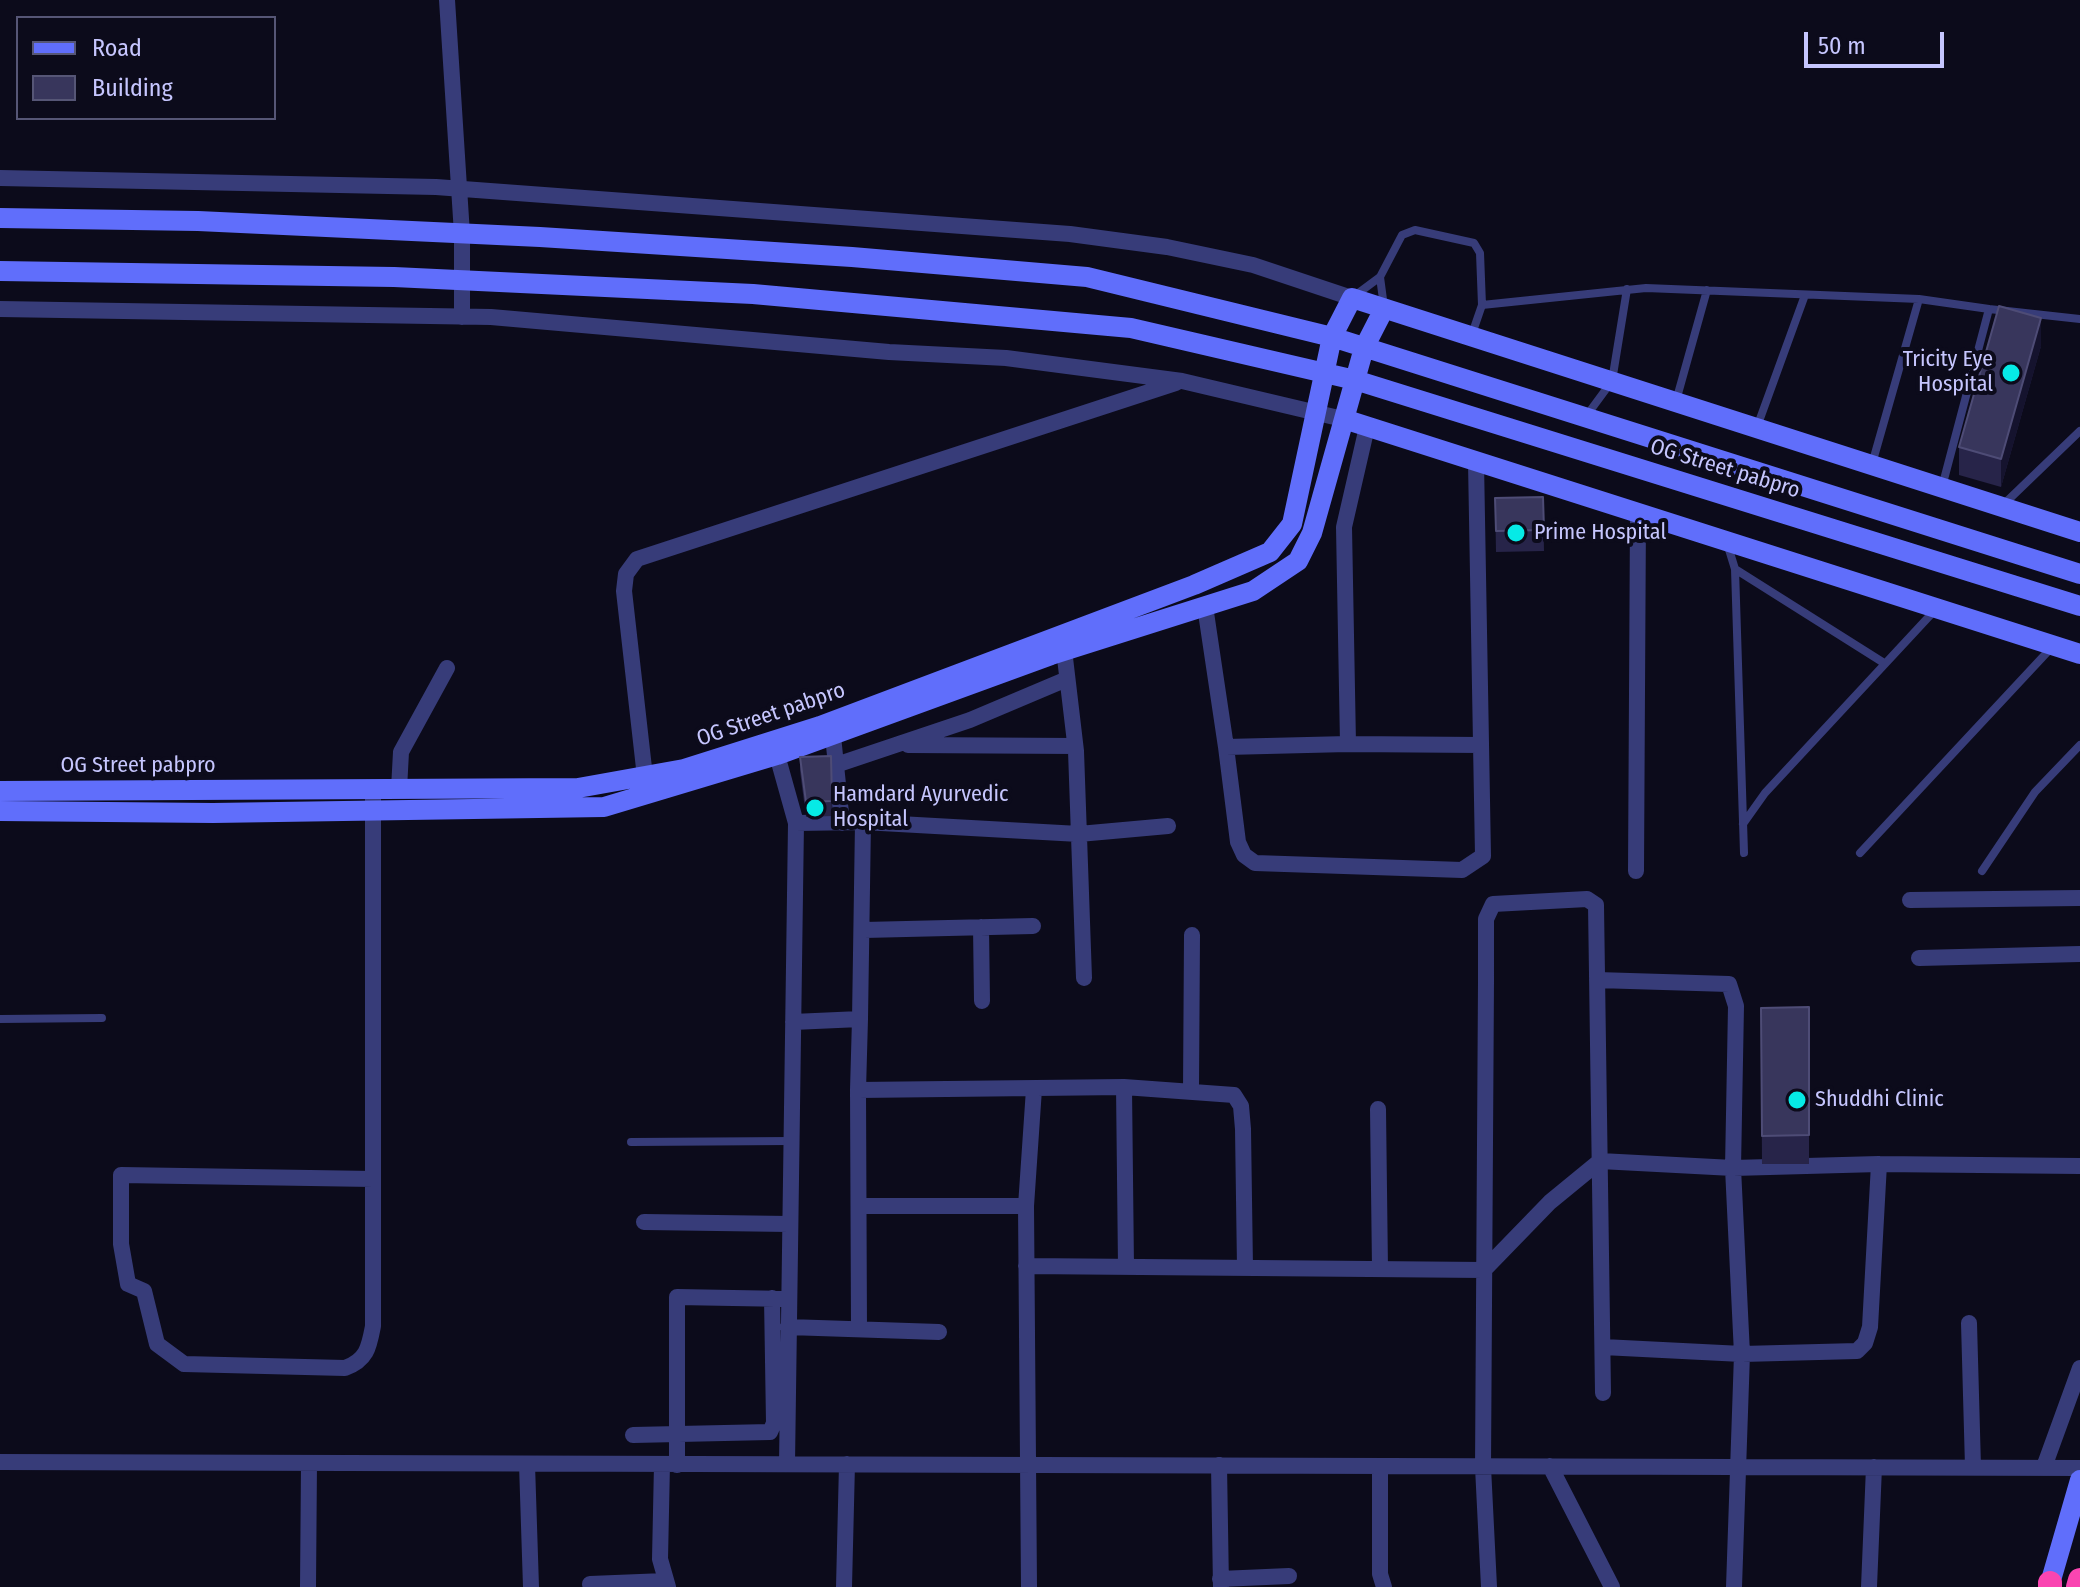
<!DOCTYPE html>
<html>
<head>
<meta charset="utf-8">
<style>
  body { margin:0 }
  #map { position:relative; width:2080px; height:1587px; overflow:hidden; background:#0c0b1b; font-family:"Fira Sans Condensed",sans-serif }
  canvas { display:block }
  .legend { position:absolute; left:16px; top:16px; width:260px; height:104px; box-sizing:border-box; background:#0c0b1b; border:2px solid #565676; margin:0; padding:10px 14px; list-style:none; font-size:24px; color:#c6c6fe }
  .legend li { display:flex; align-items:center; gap:16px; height:40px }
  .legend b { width:40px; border:2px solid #565676 }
  .scale { position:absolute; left:1804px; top:32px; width:140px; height:36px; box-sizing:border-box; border:4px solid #c6c6fe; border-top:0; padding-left:10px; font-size:24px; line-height:28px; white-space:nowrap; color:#c6c6fe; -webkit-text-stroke:6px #0c0b1b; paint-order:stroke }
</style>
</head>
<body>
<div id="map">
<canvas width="2080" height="1587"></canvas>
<ul class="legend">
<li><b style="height:10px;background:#606efb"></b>Road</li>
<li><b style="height:22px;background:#38365c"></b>Building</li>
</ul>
<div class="scale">50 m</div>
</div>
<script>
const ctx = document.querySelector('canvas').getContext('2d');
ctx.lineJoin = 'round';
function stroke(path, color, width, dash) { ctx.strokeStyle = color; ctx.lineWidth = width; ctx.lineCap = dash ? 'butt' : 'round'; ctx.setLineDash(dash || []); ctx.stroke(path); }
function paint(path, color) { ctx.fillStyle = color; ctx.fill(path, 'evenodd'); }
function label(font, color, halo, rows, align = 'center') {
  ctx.font = font + ' "Fira Sans Condensed",sans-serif'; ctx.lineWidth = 8; ctx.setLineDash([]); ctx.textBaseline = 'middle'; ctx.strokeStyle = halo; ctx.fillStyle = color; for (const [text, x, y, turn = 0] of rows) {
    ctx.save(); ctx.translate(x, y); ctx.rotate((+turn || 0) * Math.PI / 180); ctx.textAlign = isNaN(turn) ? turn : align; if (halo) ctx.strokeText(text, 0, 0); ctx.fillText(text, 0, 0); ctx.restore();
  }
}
const lane = new Path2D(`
  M1380,277L1384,307
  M1353,297L1380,277L1402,235L1415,230L1474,243L1480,253L1482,305
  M1989,309L2080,319
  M1472,334L1482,305L1646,288L1919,299L1989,309L1942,487
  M1676,401L1707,290
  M1587,415L1612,381L1627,289
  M1757,427L1805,295
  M1872,464L1919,299
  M2003,505L2080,431
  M1727,543L1735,569L1884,663
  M1735,569L1744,853
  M1743,824L1765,793L1936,609
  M1860,853L2053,646
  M1982,871L2035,792L2080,745
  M0,1019L102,1018
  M631,1142L791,1141`);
const street = new Path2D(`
  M447,0L462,234V317
  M0,178L436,187L1070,234L1167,247L1253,265L1352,298
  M0,309L491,317L889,352L1006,358L1182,381L1347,420
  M1205,606L1226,747L1348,744L1344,527L1367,427
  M1063,641L1076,751L1084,978
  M833,736L842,823
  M1348,744L1480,745
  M908,745L1075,746
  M1226,747L1238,842L1244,855L1255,863L1462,870L1483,856L1476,462
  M777,755L796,823L787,1464
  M836,765L970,720L1067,679
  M645,777L624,591L626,574L637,559L1176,383
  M399,789L401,752L447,668
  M863,822L1079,834L1168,826
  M796,823L863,822L860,1019
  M1636,871L1638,513
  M1910,900L2080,898
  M981,927L982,1001
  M864,930L1033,926
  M1919,958L2080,954
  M793,1022L860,1019L858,1090
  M1124,1087L1126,1267
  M1191,1089L1192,935
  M1378,1109L1380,1269
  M373,1179L121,1175V1244L128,1284L144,1291L157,1344L184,1364L345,1368C367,1360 369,1347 373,1326V799
  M859,1206H1026
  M644,1222L789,1224
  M1026,1266L1484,1270L1550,1202L1600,1161L1733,1168L1736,1006L1729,984L1597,980
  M1969,1323L1973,1467
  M788,1327L939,1332
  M859,1329L858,1090L1124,1087L1234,1095L1241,1106L1243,1129L1245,1268
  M1603,1347L1742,1354L1857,1351L1865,1343L1870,1327L1879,1164
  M633,1435L770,1432L774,1423L772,1298
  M0,1462L2080,1468
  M527,1464L531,1587
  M662,1464L660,1559L668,1587
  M677,1465V1297L789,1299
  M1219,1465L1221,1587
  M1380,1466V1574L1384,1587
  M1550,1466L1612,1587
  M2044,1467L2080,1368
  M1220,1579L1289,1576
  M590,1584L665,1581
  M308,1587L309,1463
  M844,1587L847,1464
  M1029,1587L1026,1206L1034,1089
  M1489,1587L1483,1467L1486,981V919L1493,904L1587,899L1596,905L1603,1393
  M1734,1587L1742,1354L1733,1168L1879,1164L2080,1166
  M1869,1587L1874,1467`);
const secondary = new Path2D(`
  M0,218L198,221L540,237L852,257L1087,277L1332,337L2080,574
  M0,271L394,277L753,294L1131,328L1355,380L2080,606
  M1347,420L2080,654
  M0,791L578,788L684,769L820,726L1194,585L1270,552L1292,524L1332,337L1352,298L2080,532
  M0,811L213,813L604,807L777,755L1051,655L1253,591L1298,561L1312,533L1364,348L1384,309
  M2049,1587L2080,1480`);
const highway = new Path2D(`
  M2050,1583V1587
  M2078,1587L2080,1580`);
const wall = new Path2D(`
  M2041,346L2001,487L1959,475V447Z
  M1543,497L1544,551L1496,552L1495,498Z
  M831,756L832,816L806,817L800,771V757Z
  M1809,1007V1164H1762L1761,1008Z`);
const shadedWall = new Path2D(`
  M2041,318V346L2001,487V459Z`);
const building = new Path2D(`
  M1999,306L2041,318L2001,459L1959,447Z
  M1543,497L1544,530L1496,531L1495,498Z
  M831,756L832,801L806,802L800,757Z
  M1809,1007V1135L1762,1136L1761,1008Z`);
const markers = [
  [2011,373,10,"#06eae6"],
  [1516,533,10,"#06eae6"],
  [815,808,10,"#06eae6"],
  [1797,1100,10,"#06eae6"]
];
const poiNames = [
  ["Tricity Eye",1993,360,"right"],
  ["Hospital",1993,385,"right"],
  ["Prime Hospital",1534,533],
  ["Hamdard Ayurvedic",833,795],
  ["Hospital",833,820],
  ["Shuddhi Clinic",1815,1100]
];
const streetNames = [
  ["OG Street pabpro",1725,469,17],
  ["OG Street pabpro",771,715,-19],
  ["OG Street pabpro",138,766]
];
stroke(lane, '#373c79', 8);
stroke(street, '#373c79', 16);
stroke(secondary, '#606efb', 20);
stroke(highway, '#fa45b1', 24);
paint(wall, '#272449');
paint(shadedWall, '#15132e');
paint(building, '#38365c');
stroke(building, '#4e4c76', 2);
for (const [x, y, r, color] of markers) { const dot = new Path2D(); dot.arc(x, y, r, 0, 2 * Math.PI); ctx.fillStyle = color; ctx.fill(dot); stroke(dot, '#0c0b1b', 3); }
label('22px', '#c6c6fe', '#0c0b1b', poiNames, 'left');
label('22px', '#c6c6fe', '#0c0b1b', streetNames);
</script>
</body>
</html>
